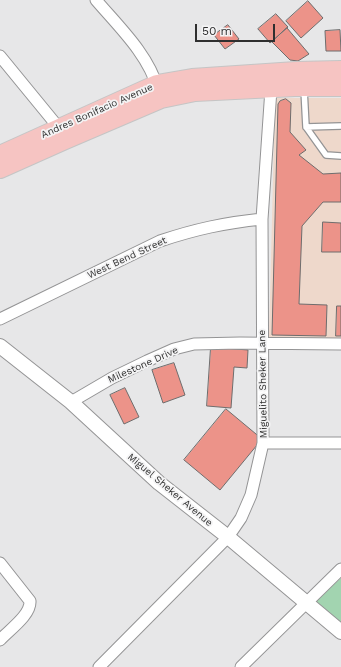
<!DOCTYPE html>
<html>
<head>
<meta charset="utf-8">
<style>
  body { margin:0 }
  #map { position:relative; width:341px; height:667px; overflow:hidden; background:#e7e7e8; font-family:"Work Sans",sans-serif }
  canvas { display:block }
  .scale { position:absolute; left:195px; top:24px; width:80px; height:18px; box-sizing:border-box; border:2px solid #2f2f2f; border-top:0; padding-left:5px; font-size:12px; line-height:14px; white-space:nowrap; color:#2f2f2f; -webkit-text-stroke:3px #f4f4f5; paint-order:stroke }
</style>
</head>
<body>
<div id="map">
<canvas width="341" height="667"></canvas>
<div class="scale">50 m</div>
</div>
<script>
const ctx = document.querySelector('canvas').getContext('2d');
ctx.lineJoin = 'round';
function paint(path, color) { ctx.fillStyle = color; ctx.fill(path, 'evenodd'); }
function stroke(path, color, width, dash) { ctx.strokeStyle = color; ctx.lineWidth = width; ctx.lineCap = dash ? 'butt' : 'round'; ctx.setLineDash(dash || []); ctx.stroke(path); }
function label(font, color, halo, rows, align = 'center') {
  ctx.font = font + ' "Work Sans",sans-serif'; ctx.lineWidth = 3.5; ctx.setLineDash([]); ctx.textBaseline = 'middle'; ctx.strokeStyle = halo; ctx.fillStyle = color; for (const [text, x, y, turn = 0] of rows) {
    ctx.save(); ctx.translate(x, y); ctx.rotate((+turn || 0) * Math.PI / 180); ctx.textAlign = isNaN(turn) ? turn : align; if (halo) ctx.strokeText(text, 0, 0); ctx.fillText(text, 0, 0); ctx.restore();
  }
}
const medical = new Path2D(`
  M275,98H341V339L269,338Z`);
const green = new Path2D(`
  M341,578V626L313,602Z`);
const building = new Path2D(`
  M308,1L323,18L301,38L286,21Z
  M276,14L288,27L270,43L258,29Z
  M228,25L239,39L225,49L214,35Z
  M287,28L309,54L298,61L290,60L272,42Z
  M340,30L341,51H326L325,31Z
  M286,99L291,103L290,132L306,150L299,155L323,174L341,173V202H323L302,226L299,304L327,305L326,336L272,335L278,104L280,101Z
  M323,222L341,223V252H322Z
  M337,306H341V336H336Z
  M211,347L248,350L247,368L234,367L231,408L207,406Z
  M174,363L185,395L163,403L152,370Z
  M125,388L139,417L124,424L110,395Z
  M226,409L262,439L220,490L184,460Z`);
const service = new Path2D(`
  M304,89L306,127
  M341,126L306,127L326,155L341,156`);
const minor = new Path2D(`
  M96,0C119,27 148,54 158,89
  M0,56L59,128
  M0,319L160,241C196,229 224,223 262,219
  M71,402L112,378L147,361L174,349L194,344L240,343L341,344
  M263,443H341
  M0,563L30,601C31,615 9,630 0,640
  M99,667L228,537L241,518L251,495L263,443L262,219L271,89
  M241,667L341,569`);
const tertiary = new Path2D(`
  M0,346L71,402L159,483L228,537L341,632`);
const trunk = new Path2D(`
  M0,155L157,84L192,78L296,71L341,70
  M0,169L65,140L161,99L195,92L295,87H341`);
const streetNames = [
  ["Andres Bonifacio Avenue",97,111,-24],
  ["West Bend Street",127,258,-25],
  ["Milestone Drive",143,365,-24],
  ["Miguelito Sheker Lane",263,384,-91],
  ["Miguel Sheker Avenue",170,490,40]
];
paint(medical, '#eed8cb');
paint(green, '#a2d4b0');
paint(building, '#ec9389');
stroke(building, '#6e6d6d', 1);
stroke(service, '#949495', 8);
stroke(minor, '#949495', 13);
stroke(tertiary, '#949495', 16);
stroke(trunk, '#c5c5c5', 20);
stroke(service, '#fff', 5.5);
stroke(minor, '#fff', 11);
stroke(tertiary, '#fff', 14);
stroke(trunk, '#f6c4c2', 18);
label('10px', '#2f2f2f', '#f4f4f5', streetNames);
</script>
</body>
</html>
